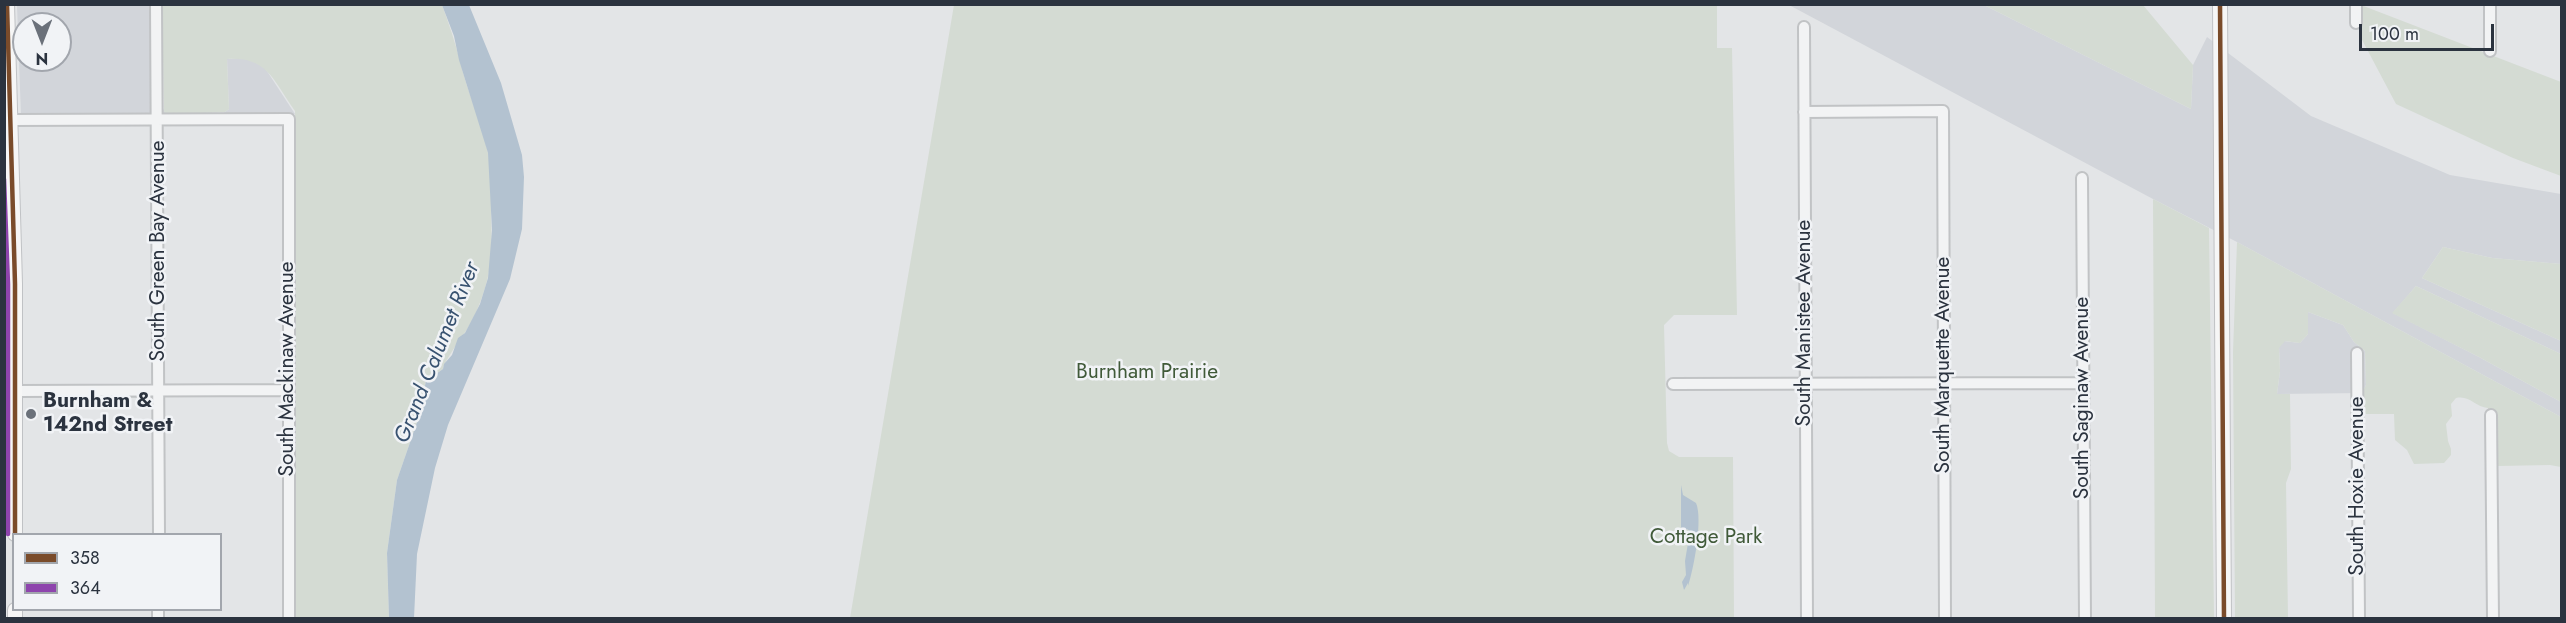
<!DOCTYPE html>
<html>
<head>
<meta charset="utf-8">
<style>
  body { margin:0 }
  #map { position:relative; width:2566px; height:623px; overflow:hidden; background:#e3e5e7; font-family:Jost,sans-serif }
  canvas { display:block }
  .frame { position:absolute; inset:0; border:6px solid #2b333f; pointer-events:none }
  .legend { position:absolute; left:12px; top:533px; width:210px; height:78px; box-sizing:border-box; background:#f1f3f6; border:2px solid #a2a6ad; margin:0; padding:8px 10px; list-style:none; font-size:18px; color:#2b333f }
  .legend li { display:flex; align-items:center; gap:12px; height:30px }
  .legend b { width:30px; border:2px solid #a2a6ad }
  .north { position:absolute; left:12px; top:12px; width:60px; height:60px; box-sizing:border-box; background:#f1f3f6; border:2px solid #a2a6ad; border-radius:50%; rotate:180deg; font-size:16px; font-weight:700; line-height:24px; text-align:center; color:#2b333f }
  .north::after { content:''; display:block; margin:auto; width:21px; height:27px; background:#6b717a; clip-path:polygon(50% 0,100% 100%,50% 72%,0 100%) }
  .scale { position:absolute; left:2359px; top:24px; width:135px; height:27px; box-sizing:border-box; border:3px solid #2b333f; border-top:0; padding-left:8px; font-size:18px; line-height:21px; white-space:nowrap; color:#2b333f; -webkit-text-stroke:4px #f1f3f6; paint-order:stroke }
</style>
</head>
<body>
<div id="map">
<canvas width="2566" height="623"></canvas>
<div class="frame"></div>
<ul class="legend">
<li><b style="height:8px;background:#7a4b2a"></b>358</li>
<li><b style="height:8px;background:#8e44ad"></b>364</li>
</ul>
<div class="north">N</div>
<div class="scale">100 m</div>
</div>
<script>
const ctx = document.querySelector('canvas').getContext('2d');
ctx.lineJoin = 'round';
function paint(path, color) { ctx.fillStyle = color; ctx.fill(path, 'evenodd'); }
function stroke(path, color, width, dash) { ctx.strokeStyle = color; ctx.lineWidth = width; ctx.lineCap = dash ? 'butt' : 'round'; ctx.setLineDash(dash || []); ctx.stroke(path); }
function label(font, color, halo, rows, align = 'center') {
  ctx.font = font + ' Jost,sans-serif'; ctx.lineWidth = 5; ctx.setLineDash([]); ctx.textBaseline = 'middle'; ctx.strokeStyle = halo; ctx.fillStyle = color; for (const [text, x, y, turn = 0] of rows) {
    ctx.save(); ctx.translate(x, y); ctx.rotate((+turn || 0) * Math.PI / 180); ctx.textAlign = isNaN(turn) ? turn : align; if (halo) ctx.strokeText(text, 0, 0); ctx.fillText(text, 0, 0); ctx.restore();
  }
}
const built = new Path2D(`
  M17,5H162L163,109L168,115L21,116ZM24,24H60V60H24Z
  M1789,5H1984L2191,109L2193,65L2207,37L2311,116L2450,175L2561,194V264L2492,258L2443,247L2422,278L2561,341V354L2416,286L2393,313L2479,357L2561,402V417L2237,242L2153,199Z
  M241,58L252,60L265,68L295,114H222L229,109L227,59Z
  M2308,312L2343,325L2354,342L2365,351L2366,385L2362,393L2277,394L2280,371L2279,347L2284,341L2300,343L2308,334Z`);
const green = new Path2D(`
  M162,5H442C449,24 455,42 460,61C467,92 482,122 488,153C493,173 491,196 491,217C492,237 492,261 487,281C482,299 476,315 466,331C461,338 444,362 443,369L426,381L423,395V405L397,480L387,553L389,618H294L295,111C274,82 268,56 227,59L229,109L225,112L168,115L164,112Z
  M954,5H1717V48H1732L1737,315H1674L1664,325L1667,443L1669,451L1679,457H1733L1734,618H850Z
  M1984,5H2143L2193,65L2191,109Z
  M2361,5L2561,82V176L2513,158L2396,104L2360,36Z
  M2153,199L2209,228L2214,618H2155Z
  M2237,242L2561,417V467L2550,465L2498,466L2497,413L2488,411V408C2475,407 2470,395 2456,398L2451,404L2452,416L2446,424L2448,441L2451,449V455L2444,463L2414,464L2407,450L2395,440L2394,414H2362V393L2366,385L2365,351L2354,342L2343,325L2308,312V334L2300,343L2285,341L2279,348L2280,371L2277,394H2290L2291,469L2286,483L2288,618H2235L2233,352Z
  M2443,247L2492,258L2561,264V341L2422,278Z
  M2416,286L2561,354V402L2479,357L2392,313Z`);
const water = new Path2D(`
  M442,5H469L501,83L522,155L524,177L522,229L510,279L448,425L435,468L417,554L414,618H389L387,553L397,480L423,405V395L426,381L443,369L444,364L452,355L458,338L465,333L480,304L488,278L492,230L488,153L459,60L454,36Z
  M1681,485L1683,495L1696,503C1703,519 1694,568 1688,586V583L1684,590L1682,582L1686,575L1685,561L1690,531L1687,529L1683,533L1681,542Z`);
const minor = new Path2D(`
  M156,4L159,534
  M2356,4V23
  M2490,4V51
  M1804,27L1807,618
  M1804,112L1943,111L1945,618
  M10,120L289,119V618
  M2082,178L2085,618
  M2357,353L2359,618
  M1673,384L2082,383
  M16,391L288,390
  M2491,415L2493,618
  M158,618V610`);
const major = new Path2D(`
  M7,4L15,284V534
  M2220,4L2224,618
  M15,618V610`);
const bus1 = new Path2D(`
  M7,4L15,284V534
  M2220,4L2224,618`);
const bus2 = new Path2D(`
  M4,179L8,284V534`);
const markers = [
  [31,414,6,"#6b717a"]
];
const streetNames = [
  ["South Green Bay Avenue",159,251,-90],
  ["South Manistee Avenue",1805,323,-90],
  ["South Marquette Avenue",1944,365,-90],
  ["South Mackinaw Avenue",288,369,-90],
  ["South Saginaw Avenue",2083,398,-90],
  ["South Hoxie Avenue",2358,486,-90]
];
const parkNames = [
  ["Burnham Prairie",1147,373],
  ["Cottage Park",1706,538]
];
const poiNames = [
  ["Burnham &",43,402],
  ["142nd Street",43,426]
];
const waterNames = [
  ["Grand Calumet River",438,353,-68]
];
paint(built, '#d2d5da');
paint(green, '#d4dbd3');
paint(water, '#b3c2d0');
stroke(minor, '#c1c3c5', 14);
stroke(major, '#c0c2c5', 16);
stroke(minor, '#f2f3f4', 10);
stroke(major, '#f6f6f6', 14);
stroke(bus1, '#7a4b2a', 4.5);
stroke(bus2, '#8e44ad', 4.5);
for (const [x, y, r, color] of markers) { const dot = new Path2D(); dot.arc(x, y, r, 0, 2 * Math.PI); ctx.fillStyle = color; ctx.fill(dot); stroke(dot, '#f1f3f6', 2); }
label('21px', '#2b333f', '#f1f3f6', streetNames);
label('21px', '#405a39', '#f1f3f6', parkNames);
label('bold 21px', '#2b333f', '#f1f3f6', poiNames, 'left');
label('italic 22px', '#385270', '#f1f3f6', waterNames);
</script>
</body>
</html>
